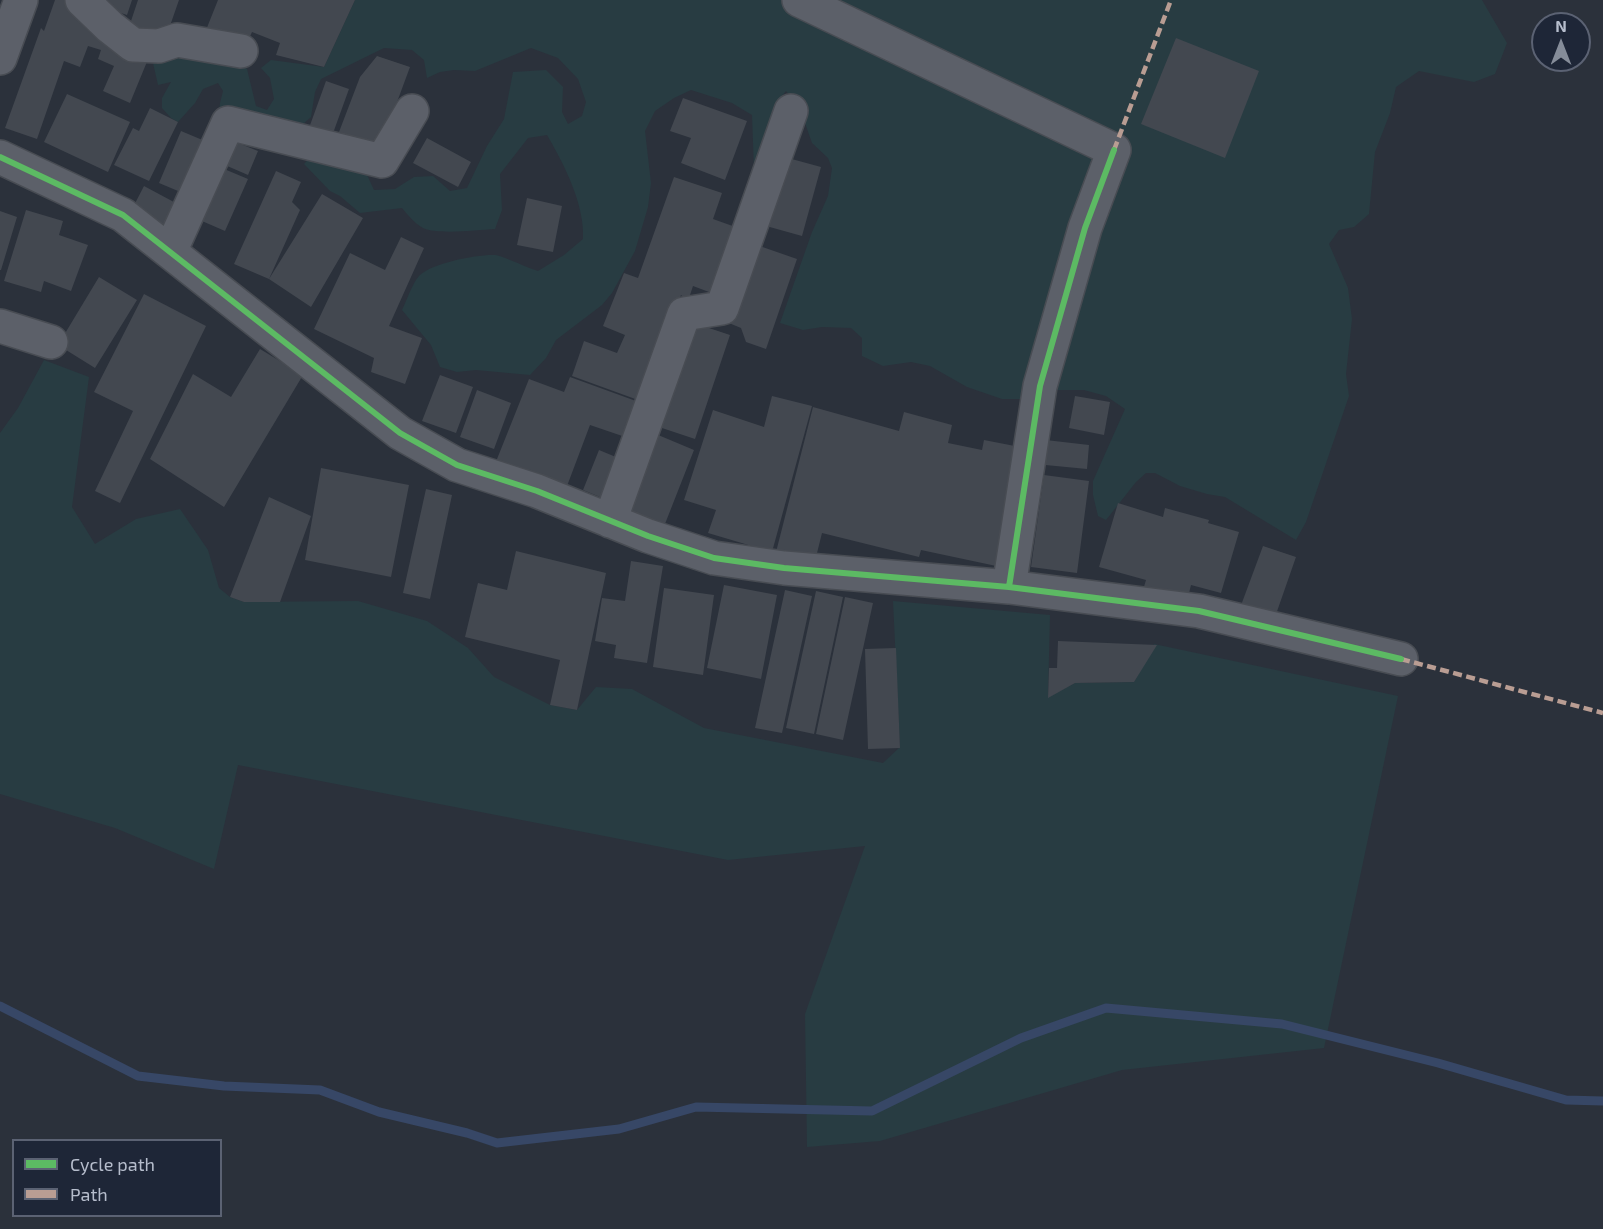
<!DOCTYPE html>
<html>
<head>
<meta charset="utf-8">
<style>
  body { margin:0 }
  #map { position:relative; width:1603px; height:1229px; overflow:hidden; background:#2b313b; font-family:"Exo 2",sans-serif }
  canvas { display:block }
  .legend { position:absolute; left:12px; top:1139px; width:210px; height:78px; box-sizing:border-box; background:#1e2637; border:2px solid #5b6273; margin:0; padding:8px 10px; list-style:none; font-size:18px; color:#b6bdcc }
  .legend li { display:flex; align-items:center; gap:12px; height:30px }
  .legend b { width:30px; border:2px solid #5b6273 }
  .north { position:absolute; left:1531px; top:12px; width:60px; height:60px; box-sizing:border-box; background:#1e2637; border:2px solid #5b6273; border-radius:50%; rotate:0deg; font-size:16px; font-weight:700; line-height:24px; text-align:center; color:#b6bdcc }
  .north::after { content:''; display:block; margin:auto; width:21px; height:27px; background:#858c99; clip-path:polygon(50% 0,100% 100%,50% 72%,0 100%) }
</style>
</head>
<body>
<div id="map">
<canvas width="1603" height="1229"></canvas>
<ul class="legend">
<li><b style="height:8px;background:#5cba63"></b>Cycle path</li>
<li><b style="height:8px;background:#b99d93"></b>Path</li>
</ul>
<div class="north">N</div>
</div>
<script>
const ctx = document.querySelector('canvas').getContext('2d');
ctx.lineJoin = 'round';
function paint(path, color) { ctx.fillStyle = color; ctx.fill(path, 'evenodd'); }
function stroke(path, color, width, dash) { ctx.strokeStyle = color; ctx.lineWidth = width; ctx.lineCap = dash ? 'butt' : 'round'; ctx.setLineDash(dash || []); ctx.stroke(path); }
const green = new Path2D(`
  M355,0H1482L1507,43L1495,74L1474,82L1419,71L1396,87L1390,113L1375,152L1369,214L1354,227L1339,230L1329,244L1348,288L1352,319L1346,374L1349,396L1306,522L1296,540L1225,497L1207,494L1180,486L1155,473H1146L1136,482L1106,520L1098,516L1093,495V481L1125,409L1106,396L1084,390H1057L1027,399H1002L967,387L930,366L911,362L883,366L862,356V338L851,328L822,327L803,330L780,323L812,232L828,196L832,168L828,158L812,143L799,106L786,91L781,97L776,127L754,170L752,115L732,103L691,90L674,98L655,111L645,131L651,183L648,207L635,251L612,293L602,305L556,340L546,358L530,375L476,370L457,372L440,367L431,345L402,310C407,300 412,284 419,276C431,263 478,254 495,255C503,256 528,268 538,271L564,255L583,239C585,205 564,164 547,135L528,138L500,174L502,210L495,229C477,230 438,235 423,228C414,223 408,215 402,208L360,213L340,196L330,191L304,164L312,155L363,166L374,190L395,189L414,177L433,176L450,191L467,188L487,146L504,119L513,72L546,70L563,87L562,112L568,124L582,116L586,102L578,79L558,58L531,48L475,71L454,70L440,72L427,78L424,60L412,50L384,48L321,79L315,92L311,117L295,131L218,122L220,103L223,91L218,83L203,89L195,103L178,122L171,118L162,108V98L171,82L158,85L153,63L157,53L238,61L247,69L256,106L267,110L274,99L270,78L261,68L271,60L324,67Z
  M44,360L89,377L72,507L95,544L136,519L180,509L208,550L219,588L230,597L244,602L358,601L427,621L468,648L494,677L550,705L577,710L596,687L632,689L704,728L883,763L900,747L893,601L1050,615L1048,697L1075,683L1134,682L1154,644L1398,696L1324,1048L1122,1070L880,1141L807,1147L805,1014L865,846L728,860L238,765L214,869L115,828L0,794V433L18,408Z`);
const stream = new Path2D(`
  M0,1006L138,1076L224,1086L320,1090L379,1112L467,1133L497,1143L619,1129L696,1107L872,1111L1021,1038L1106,1008L1282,1024L1438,1063L1566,1100L1603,1101`);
const building = new Path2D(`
  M55,0H70L151,52L130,103L103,91L114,66L98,59L101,50L88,46L80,67L64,61L37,139L5,128L41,28L44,31Z
  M91,0H132L127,15L90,3Z
  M138,0H179L164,43L128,30Z
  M218,0H355L324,67L276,55L280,43L252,32L246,45L206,30Z
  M1176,38L1259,71L1225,158L1141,124Z
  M377,56L410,67L380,148L339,132L360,77Z
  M326,81L349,89L332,136L309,128Z
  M67,94L130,122L108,172L44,142Z
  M683,98L747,121L725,180L681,163L691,138L670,131Z
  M150,108L178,122L149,181L114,165L133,128L139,131Z
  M181,131L212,144L190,196L159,183Z
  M427,138L471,162L458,187L413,163Z
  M228,139L258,151L248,175L218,162Z
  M788,158L821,167L802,236L759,224Z
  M217,166L248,179L225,231L195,218Z
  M276,171L301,182L292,202L300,210L269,279L234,264Z
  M674,177L722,193L713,219L741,229L717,295L693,286L688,301L681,295L653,366L649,404L572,376L584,341L617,353L625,335L603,326L624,273L638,278Z
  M144,186L185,208L170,237L129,215Z
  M322,194L363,218L311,307L269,279Z
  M527,198L562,206L553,252L517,245Z
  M26,210L63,221L59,235L88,245L71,291L44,281L41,292L4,281Z
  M0,211L17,217L1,270H0Z
  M401,237L424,248L389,326L422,338L405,384L371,372L374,358L314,329L350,253L385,270Z
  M751,243L797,259L766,349L746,342L741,328L724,321Z
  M99,277L137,300L95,368L58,345Z
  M144,294L206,326L120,503L95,491L133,411L94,392Z
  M691,322L730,335L695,439L656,426Z
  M260,349L303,375L224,507L150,459L193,374L231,397Z
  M440,375L473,387L456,433L422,421Z
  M570,377L647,405L634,440L590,425L564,494L495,464L529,379L564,392Z
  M477,390L511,403L494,449L460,437Z
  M772,396L812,406L772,552L708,533L716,510L684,500L713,410L764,427Z
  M1075,396L1110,402L1104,435L1069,428Z
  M813,407L899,431L904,412L952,425L948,443L982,450L984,440L1025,448L1001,567L921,550L919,557L822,533L814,565L775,556Z
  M651,432L694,450L663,529L619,512Z
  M1037,439L1089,445L1087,469L1035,464Z
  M599,450L628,462L612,502L583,490Z
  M321,468L409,485L391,577L305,560Z
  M1044,475L1089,481L1077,573L1031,567Z
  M426,489L452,495L430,599L403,593Z
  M269,497L311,516L280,602H244L230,597Z
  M1118,503L1163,517L1165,508L1209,520L1208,523L1239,532L1221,593L1191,585L1187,601L1143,590L1146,580L1099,567Z
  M1263,546L1296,557L1274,620L1240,608Z
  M516,551L606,573L577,710L550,705L560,660L465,637L478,583L507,590Z
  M631,561L663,566L647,663L614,658L616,645L595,641L602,598L625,601Z
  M724,585L777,595L761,679L707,668Z
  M664,588L714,595L703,675L653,667Z
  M785,590L812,596L782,733L755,728Z
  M816,591L843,597L814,734L786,728Z
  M845,597L873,603L843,740L816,734Z
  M1058,641L1157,645L1134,682L1075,683L1048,698L1049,668H1057Z
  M896,648L900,748L868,749L865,649Z`);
const minor = new Path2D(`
  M82,0L110,27L133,45L159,46L177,40L241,51
  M799,0L1114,150L1085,228L1040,386L1009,587
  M0,58L21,0
  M0,157L123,215L400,433L457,465L537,491L648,536L714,558L784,568L1009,587L1199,611L1401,659
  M170,252L228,123L382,161L412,111
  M0,326L51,342
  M610,521L684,314L722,308L791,111`);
const quiet = new Path2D(`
  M1114,150L1171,0
  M1401,659L1603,713`);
const cycleway = new Path2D(`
  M0,157L123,215L400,433L457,465L537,491L648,536L714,558L784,568L1009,587L1199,611L1401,659
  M1009,587L1040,386L1085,228L1114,150`);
paint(green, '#283c42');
stroke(stream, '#374766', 9);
paint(building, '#434850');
stroke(minor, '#484c53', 36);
stroke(minor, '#5c6069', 33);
stroke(quiet, '#b99d93', 4.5, [9, 4.5]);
stroke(cycleway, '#5cba63', 6);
</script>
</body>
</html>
